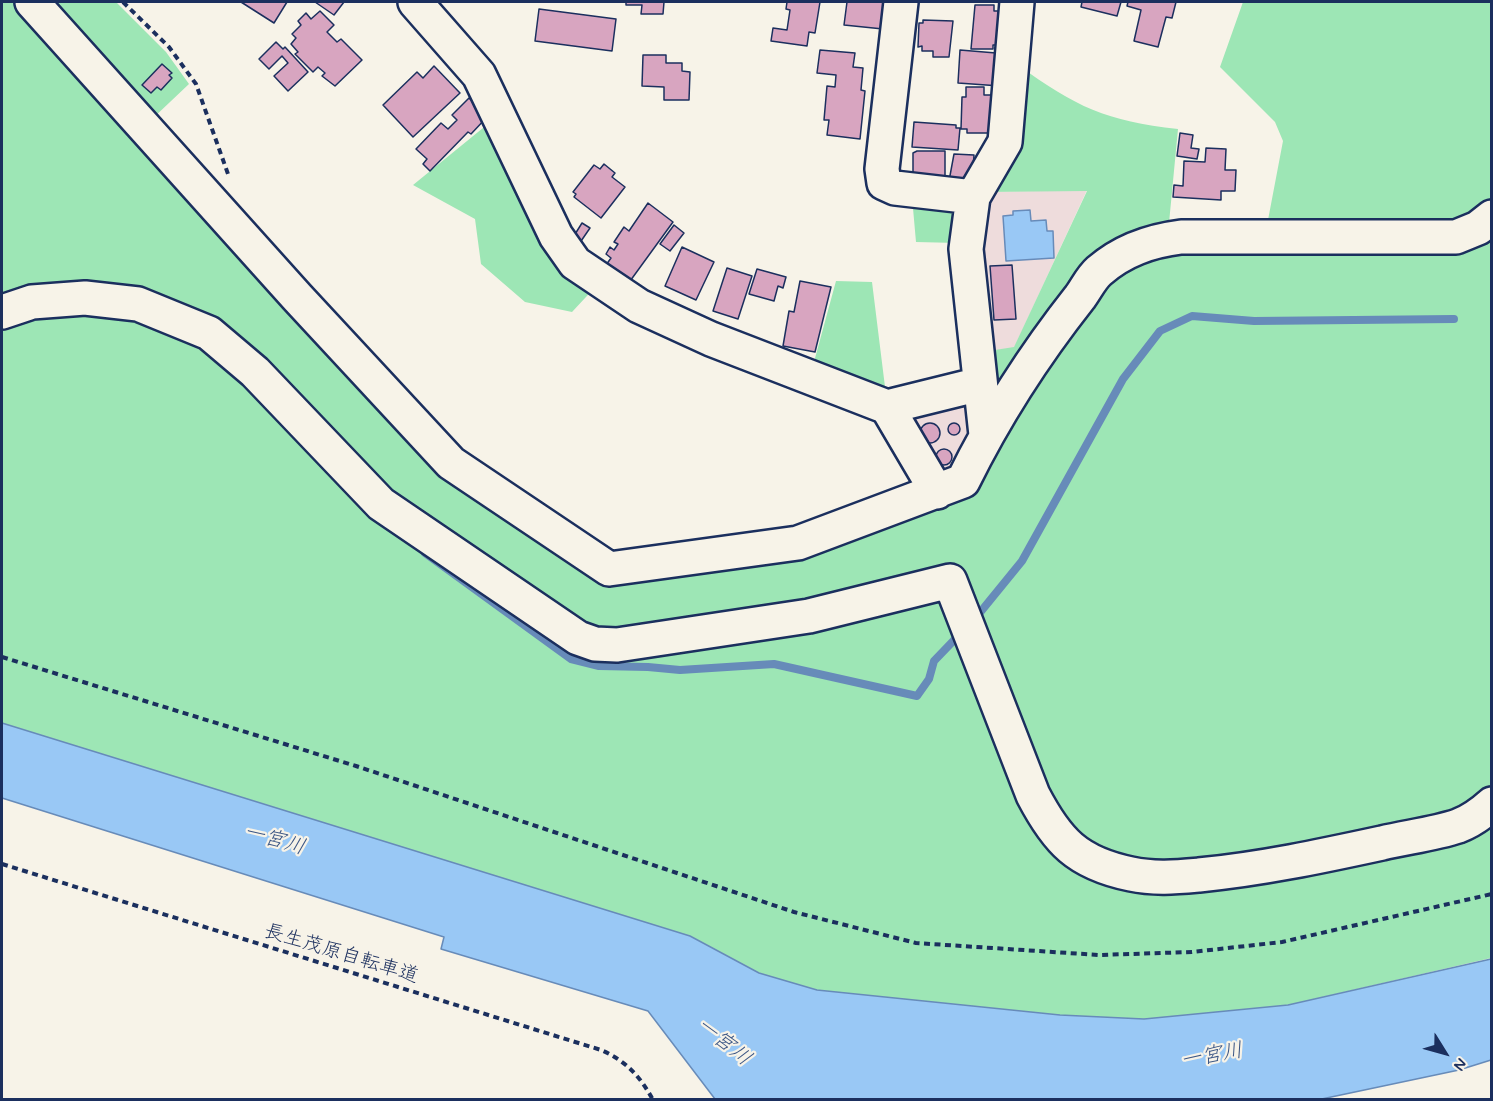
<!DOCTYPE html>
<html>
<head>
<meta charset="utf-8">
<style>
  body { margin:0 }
  #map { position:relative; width:1493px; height:1101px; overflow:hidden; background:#f7f3e8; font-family:Mynerve,sans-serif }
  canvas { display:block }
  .frame { position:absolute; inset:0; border:3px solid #1b2f5e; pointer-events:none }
  .north { position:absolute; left:1415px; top:1023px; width:60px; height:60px; -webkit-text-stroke:4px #f7f3e8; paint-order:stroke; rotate:127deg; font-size:16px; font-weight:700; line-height:24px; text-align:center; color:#1b2f5e }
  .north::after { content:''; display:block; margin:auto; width:21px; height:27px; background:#1b2f5e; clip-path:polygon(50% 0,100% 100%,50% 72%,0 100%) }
</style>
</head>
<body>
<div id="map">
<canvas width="1493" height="1101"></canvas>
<div class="frame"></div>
<div class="north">N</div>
</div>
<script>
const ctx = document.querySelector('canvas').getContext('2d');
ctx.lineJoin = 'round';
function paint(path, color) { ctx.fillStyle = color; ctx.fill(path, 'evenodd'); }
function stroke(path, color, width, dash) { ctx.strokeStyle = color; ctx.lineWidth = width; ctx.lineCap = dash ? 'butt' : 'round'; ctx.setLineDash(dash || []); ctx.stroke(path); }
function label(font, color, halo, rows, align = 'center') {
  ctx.font = font + ' Mynerve,"Klee One",sans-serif'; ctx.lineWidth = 4.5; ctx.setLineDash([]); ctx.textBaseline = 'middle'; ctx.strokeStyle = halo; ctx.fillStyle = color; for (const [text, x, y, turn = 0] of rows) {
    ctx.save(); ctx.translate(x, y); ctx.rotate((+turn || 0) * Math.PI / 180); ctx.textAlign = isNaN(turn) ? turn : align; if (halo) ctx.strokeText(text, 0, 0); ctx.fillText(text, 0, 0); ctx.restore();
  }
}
const built = new Path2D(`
  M1087,190L1014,348L982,352L973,246L984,192Z
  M971,391L972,443L950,477L937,483L898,408Z`);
const green = new Path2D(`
  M2,2H20L442,465L604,577L966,492L994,442L1124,258L1491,229V958L1288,1005L1144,1019L1060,1015L817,990L759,973L690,936L2,723Z
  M41,2H116L166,52L189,84L151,120Z
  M1243,2H1491V200L1485,209L1454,224L1268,220L1283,141L1275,122L1220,67Z
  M1018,65C1076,107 1106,121 1178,129L1169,223L1084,267L1050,309L999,396L982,352L1014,347L1087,191L984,192Z
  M494,119L599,283L572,312L525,302L481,264L475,219L413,185Z
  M912,197L957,205L958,243L916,242Z
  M836,281L872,282L887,403L811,373Z`);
const water = new Path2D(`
  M1030,210L1031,221L1046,220L1047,231H1053L1054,258L1006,261L1003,216L1013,215V211Z
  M2,723L690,936L759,973L817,990L1060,1015L1144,1019L1288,1005L1491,959V1060L1459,1070L1317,1100L715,1099L648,1011L441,949L444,937L2,798Z`);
const stream = new Path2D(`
  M425,553L571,659L599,666L648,667L680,670L774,664L917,696L929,679L934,661L959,635
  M978,615L1022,561L1123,379L1160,331L1192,316L1254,321L1454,319`);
const building = new Path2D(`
  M241,2H287L274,23Z
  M315,2H344L334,15Z
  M626,2H664L663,14H641L642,5H626Z
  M787,2H820L815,33L809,32L807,46L771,41L773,28L787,30L790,10L786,9Z
  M847,2H886L883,29L844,25Z
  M1082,2H1121L1117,16L1081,7Z
  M1128,2H1176L1172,18L1166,17L1158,47L1134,41L1141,10L1127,6Z
  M975,5H994V11H1004L1003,45H993V49H971Z
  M539,9L616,19L612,51L535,41Z
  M320,11L334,25L327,32L337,42L341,39L362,60L335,86L322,76L325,73L318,67L313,72L295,54L298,52L291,44L296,38L292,34L301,25L298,21L306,13L311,19Z
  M923,20L953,21L949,57H933V51H922V46L918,47L919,23H923Z
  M276,42L283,49L285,47L308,72L288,91L274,76L288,63L282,56L269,69L259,59Z
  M820,50L855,53L853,67L863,68L861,90L865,91L860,139L827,135L829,120H824L827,86L835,87L836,75L817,73Z
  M960,50L996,53L995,61L1002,62L1000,86L958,83Z
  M643,55H666V63H682V71L690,72L689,100H664V87L642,86Z
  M162,64L172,73L169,75L172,78L161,90L157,87L151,93L142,85Z
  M434,66L460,93L413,137L383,105L417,72L423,78Z
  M966,87H984V95H996V133H967V129H961L962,97H966Z
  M469,98L488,116L471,134L468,132L430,171L423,164L427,159L416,149L441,123L448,129L457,120L452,115Z
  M914,122L956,125V128H960L958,150L912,147Z
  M1180,133L1193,135L1191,148L1199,149L1197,159L1177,156Z
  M1206,148L1226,149L1225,170H1236L1235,191H1221V200L1173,197L1174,185L1183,186L1184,161L1205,162Z
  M917,151H945V181L913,180V153Z
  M954,154L974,155L972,183L949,181Z
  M604,164L615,173L612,177L625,187L601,218L574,197L576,194L573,192L594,165L600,169Z
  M648,203L673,222L625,288L606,265L611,258L606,254L610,247L614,250L618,244L614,242L624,227L629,231Z
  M582,223L590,228L579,244L572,239Z
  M674,225L684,233L670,251L660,244Z
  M682,247L714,262L696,300L665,286Z
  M1012,265L1016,319L994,320L990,266Z
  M727,268L752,276L738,319L713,311Z
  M757,269L786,277L783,288L778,286L774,301L749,294Z
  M800,281L831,287L815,352L783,346L789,311L794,312Z
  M920 433a10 10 0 1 1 20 0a10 10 0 1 1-20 0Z
  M948 429a6 6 0 1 1 12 0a6 6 0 1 1-12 0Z
  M936 457a8 8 0 1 1 16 0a8 8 0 1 1-16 0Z`);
const path = new Path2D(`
  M123,2L169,47L196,84L228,174
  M2,657L356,766L794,912L916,943L1099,955L1192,952L1282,942L1492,894
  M2,864L601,1050C626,1061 640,1076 653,1100`);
const minor = new Path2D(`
  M32,2L297,297L451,463L609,569L798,543L963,481C995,416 1035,354 1080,297C1086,289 1091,278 1099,271C1123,250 1150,241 1181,237H1456L1478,228L1492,217
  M415,2L479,75L556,236L575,263L639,306L711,339L887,407L937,492
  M901,2L882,169L884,183L895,188L973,197
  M2,312L32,302L85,298L138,304L209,333L255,372L381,504L578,638L595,644L617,645L809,616L950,581L1033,795C1057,841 1077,863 1131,874C1154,879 1176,877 1199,875C1261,869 1322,856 1382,843C1407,837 1434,834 1458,826C1471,821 1482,813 1492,804
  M887,407L980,384
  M986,435L966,249L973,197L1005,142L1017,2`);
const streetNames = [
  ["長生茂原自転車道",341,955,17]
];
const waterNames = [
  ["一宮川",274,841,16],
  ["一宮川",723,1043,39],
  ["一宮川",1212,1057,-10]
];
paint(built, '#eedcdc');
paint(green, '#9de6b5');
paint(water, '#99c8f5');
stroke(water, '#678bb9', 1.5);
stroke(stream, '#678bb9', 8);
paint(building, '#d8a5c0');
stroke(building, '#1b2f5e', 1.5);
stroke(minor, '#1b2f5e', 38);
stroke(path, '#1b2f5e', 4, [6, 4.5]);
stroke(minor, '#f7f3e8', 33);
label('20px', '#1b2f5e', '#f7f3e8', streetNames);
label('italic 21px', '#3a5584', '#f7f3e8', waterNames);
</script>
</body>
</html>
